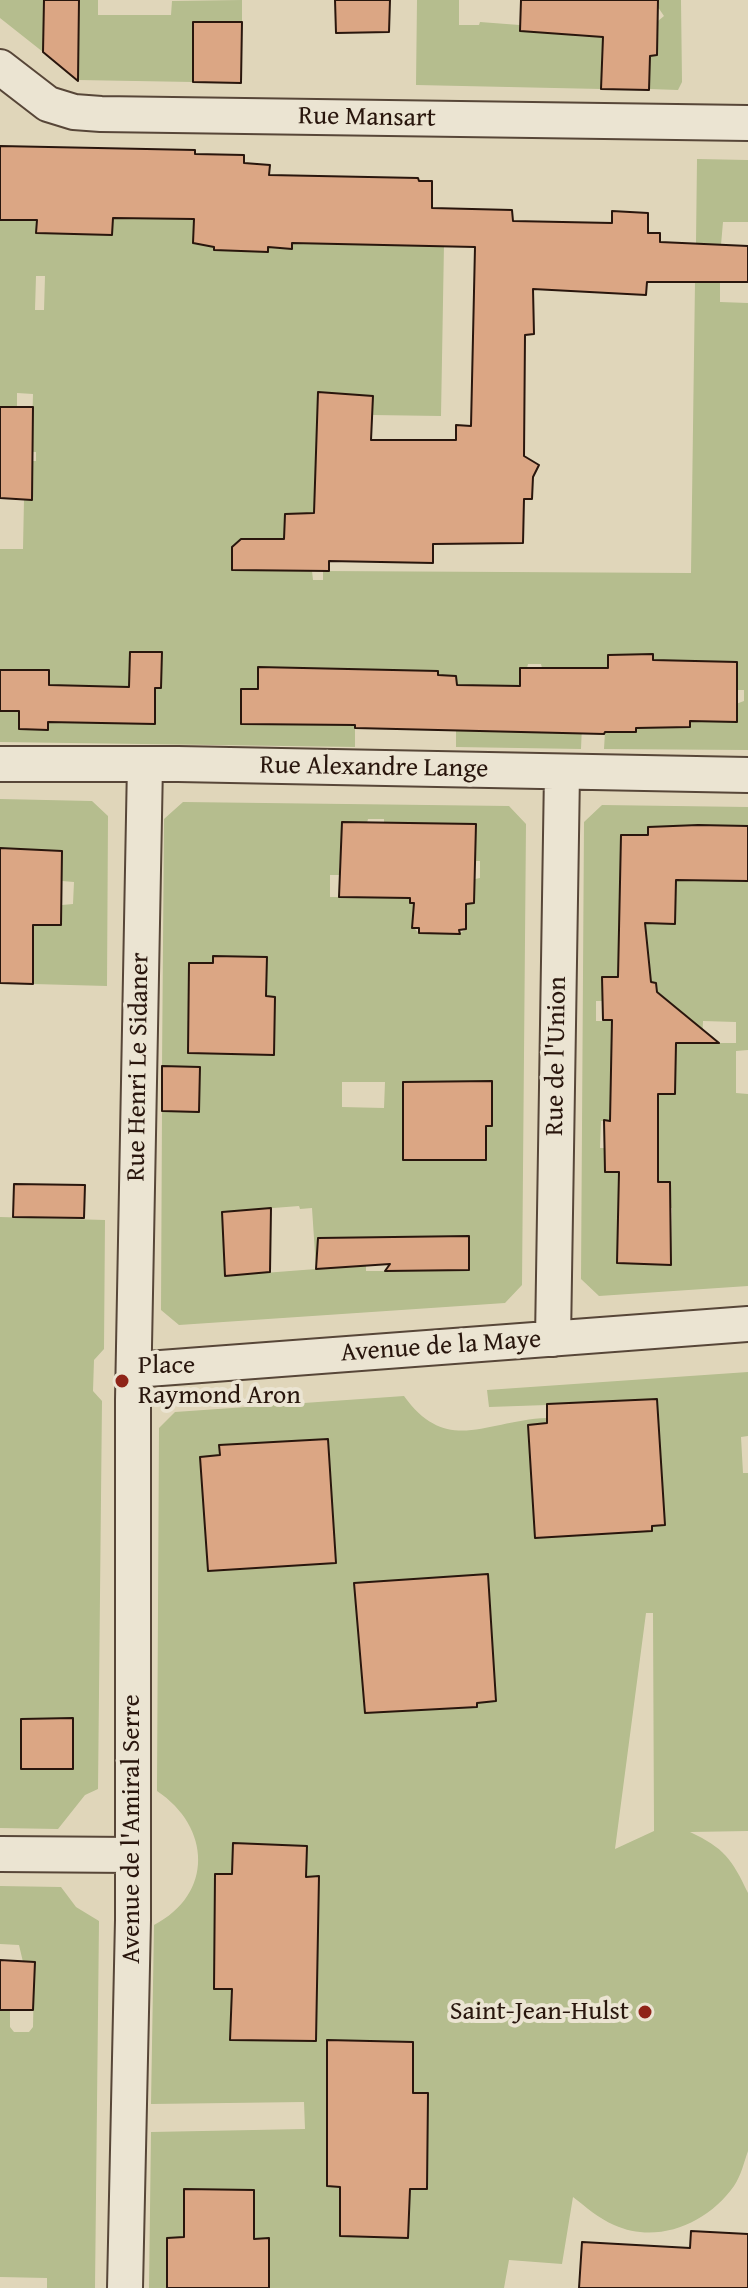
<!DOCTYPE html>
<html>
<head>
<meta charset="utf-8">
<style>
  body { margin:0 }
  canvas { display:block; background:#e0d6ba }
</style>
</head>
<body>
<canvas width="748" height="2288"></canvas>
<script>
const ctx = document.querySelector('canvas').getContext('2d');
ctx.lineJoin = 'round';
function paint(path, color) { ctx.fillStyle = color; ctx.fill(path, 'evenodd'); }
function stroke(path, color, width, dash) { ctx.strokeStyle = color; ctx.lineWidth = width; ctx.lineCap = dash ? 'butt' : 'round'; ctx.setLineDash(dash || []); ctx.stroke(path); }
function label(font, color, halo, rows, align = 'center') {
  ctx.font = font + ' "Gentium Book Plus",serif'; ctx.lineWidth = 8; ctx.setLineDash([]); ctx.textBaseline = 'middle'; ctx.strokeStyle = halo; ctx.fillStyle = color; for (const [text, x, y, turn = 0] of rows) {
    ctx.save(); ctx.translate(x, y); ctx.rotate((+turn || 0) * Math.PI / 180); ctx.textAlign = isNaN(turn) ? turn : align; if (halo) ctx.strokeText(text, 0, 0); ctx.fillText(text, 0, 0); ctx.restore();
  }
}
const green = new Path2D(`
  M0,0H44L43,52L0,18Z
  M79,0H98V15H171L172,1L242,0V22H215L193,53V82L78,80Z
  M417,0H459V25H479L480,22L572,29L573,36L595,37L603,2L601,89L416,85Z
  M653,0H681L682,82L678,90L649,89L650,56L657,55L658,21L664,16Z
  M697,159L748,160V222H723L721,245L696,243Z
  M37,208V224L63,234L112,235L113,218L194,217L193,243L214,237L215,250L268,252L269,241L292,249V243L428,246L444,244L441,416L372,415L373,396L318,392L330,461H315L317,513L285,514L284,539H242L232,547V570L312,571L313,580H323V571L691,573L695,282H720V302L748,303V750L604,749L605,732H636V727H689L690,721L744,701V690H737V662L691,661L653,669L652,654L608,655L607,684L542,668L541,664H528L527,668H520V686H499L582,725L581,749L456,747V676L438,675L437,671L241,690V724L338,725L355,709V747L0,742V711H19L20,729H48L49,671L0,670V549H23L24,499H32L33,461H36V452L0,451L32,429L33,394L17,393V407H0V217ZM36,276H45L44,310H35ZM130,652H162L161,687L155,688V723H88L89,686L129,687Z
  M0,799L92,801L108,816L107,986L33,984V960L0,924L61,925L62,905L73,904L74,882L62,881V851L0,848Z
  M183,802L509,806L526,824L522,1285L505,1303L179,1325L161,1310L162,1111L199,1112L200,1068L162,1066L164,819ZM368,819H384V823L476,824V861H480V878L475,879L474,903L466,904V929L459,934L419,933L413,927V903H410V893L366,897H330V875H339L342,822L367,823ZM444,1081H486L444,1104ZM342,1082H385L384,1108L342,1107ZM299,1206L300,1209L312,1208L316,1269L225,1276L222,1212ZM469,1237V1270L432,1271L422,1259H393L385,1271H366V1238Z
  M602,805L748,807V1050L736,1051V1093L748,1094V1286L599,1296L581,1279L584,822ZM649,827H671L676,863L675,924L619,922L621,835H649ZM602,977L650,978L651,982L656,983L657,999L673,1021H596V1001H602ZM703,1021L736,1022V1043H702ZM612,1034L663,1035L652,1122L605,1148H600L601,1121H620L610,1093ZM619,1207L672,1208L671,1264L617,1263Z
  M0,1217L105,1220L104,1349L94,1360L93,1391L102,1401L98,1789L85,1795L58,1829L0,1828ZM21,1719H73L21,1769Z
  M748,1372V1436L741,1437L743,1473H748V1831L690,1832C724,1848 732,1859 748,1893V2151C744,2162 741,2176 734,2186C708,2223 658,2245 614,2225C598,2218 586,2207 573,2197L562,2264L509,2260L504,2288H269V2239H254V2190L184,2189V2237L168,2238L167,2288H149L151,2132L305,2129L304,2102L151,2104L154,1925C214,1894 211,1827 157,1791V1787L159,1428L175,1412L404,1396C447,1456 487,1420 547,1418V1405L489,1407L487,1390ZM328,1439L335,1560L321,1561L320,1564L208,1571L200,1457L220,1455V1445ZM488,1574L495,1701L477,1703L476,1707L376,1582ZM646,1613H653L654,1831L615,1849ZM233,1843L306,1846V1877H319L317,1990L231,2039L232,1989H214L215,1874H232ZM343,2040L412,2042L413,2093H428L427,2189H410L407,2237L340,2236V2187L327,2186V2090H342Z
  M0,1886L61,1887L76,1907L99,1921L95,2288H47V2278L0,2277V2010H10V2027L14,2032H29L33,2027L34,1976L23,1962L19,1945L0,1944Z`);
const building = new Path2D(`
  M44,0H79L78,81L43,52Z
  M335,0H390L389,32L336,33Z
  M521,0H658L657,55L650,56L649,90L601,89L603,37L520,31Z
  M193,22H242L241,83L193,82Z
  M0,146L195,150V154L244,155V163L270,165L269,175L418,178L419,181H432V208L512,210L513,221L612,223V211L648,213V233H660V242L748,246V282H647L646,295L533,289L534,334L525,335L524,456L539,465L533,477L532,499H524L523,543L433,544V563L329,561V571L232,570V547L241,539H284L285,514L314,513L318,392L373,396L371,440H456V425L471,426L475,247L292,243V249L268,247V252L214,250V247L193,243L194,219L113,218L112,235L36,233L37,220H0Z
  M0,407H33L32,500L0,498Z
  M130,652H162L161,688H155V724L48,722V730L19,729V711H0V670H49V685L129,687Z
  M653,654V660L737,662V722L690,721V727L636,728V732H605L604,734L355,728V725L241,724V689H258V667L438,671V675L456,676L457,685L520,686V668H608V655Z
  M342,822L476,824L474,903L466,904V929L459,930L460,934L419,933V928H412L414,903H410V898L339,897Z
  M698,825L748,826V881L676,880L675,924L645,923L651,982L656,983L657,992L719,1043H676L675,1094H658V1182H670L671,1265L617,1263L619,1172H605L604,1120L610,1121L612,1020H603L602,977H618L621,835H648V827Z
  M0,848L62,851L61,925H33V984L0,983Z
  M213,956L267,957L266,996L275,997L274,1055L188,1053L189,963H213Z
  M162,1066L200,1067L199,1112L162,1111Z
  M492,1081V1126H486V1160H403V1082Z
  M14,1184L85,1185L84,1218L13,1217Z
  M271,1208L270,1272L225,1276L222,1212Z
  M469,1236V1270L385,1271L390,1264L316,1269L318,1238Z
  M657,1399L665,1525L652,1526V1531L535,1538L528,1425L547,1423V1404Z
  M328,1439L336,1563L208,1571L200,1457L220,1455L219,1445Z
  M488,1574L496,1701L477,1703V1707L365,1713L354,1583Z
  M73,1718V1769H21V1719Z
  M233,1843L307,1846L306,1877L319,1876L316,2041L230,2040L232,1989H214L215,1874H232Z
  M0,1960L35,1962L33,2010H0Z
  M327,2040L413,2042V2093H428L427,2189H410L408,2238L340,2236V2187L327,2186Z
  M184,2189L254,2190V2239L269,2238V2288H167V2238L184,2237Z
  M691,2231L748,2234V2288H579L582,2242L690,2248Z`);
const street = new Path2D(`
  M0,67L48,104L74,112L101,114L748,123
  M0,764H178L748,775
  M553,1339L562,773
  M134,1370L748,1324
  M0,1854L133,1855
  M125,2288L133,1920V1399L145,764`);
const markers = [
  [122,1381,8,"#8f2418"],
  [645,2012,8,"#8f2418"]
];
const streetNames = [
  ["Rue Mansart",367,118,1],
  ["Rue Alexandre Lange",374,768,1],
  ["Rue de l'Union",557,1056,-89],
  ["Rue Henri Le Sidaner",139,1067,-89],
  ["Avenue de la Maye",441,1347,-4],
  ["Avenue de l'Amiral Serre",132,1829,-90]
];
const poiNames = [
  ["Place",138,1366],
  ["Raymond Aron",138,1396],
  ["Saint-Jean-Hulst",629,2012,"right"]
];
paint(green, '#b5bd8e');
paint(building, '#dba684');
stroke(building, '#29160d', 2);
stroke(street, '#574638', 38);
stroke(street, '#ebe4d2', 34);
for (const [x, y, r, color] of markers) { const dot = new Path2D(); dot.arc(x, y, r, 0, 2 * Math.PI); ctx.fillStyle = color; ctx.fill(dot); stroke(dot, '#ebe4d2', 3); }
label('26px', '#29160d', '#ebe4d2', streetNames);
label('26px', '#29160d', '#ebe4d2', poiNames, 'left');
</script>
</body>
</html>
